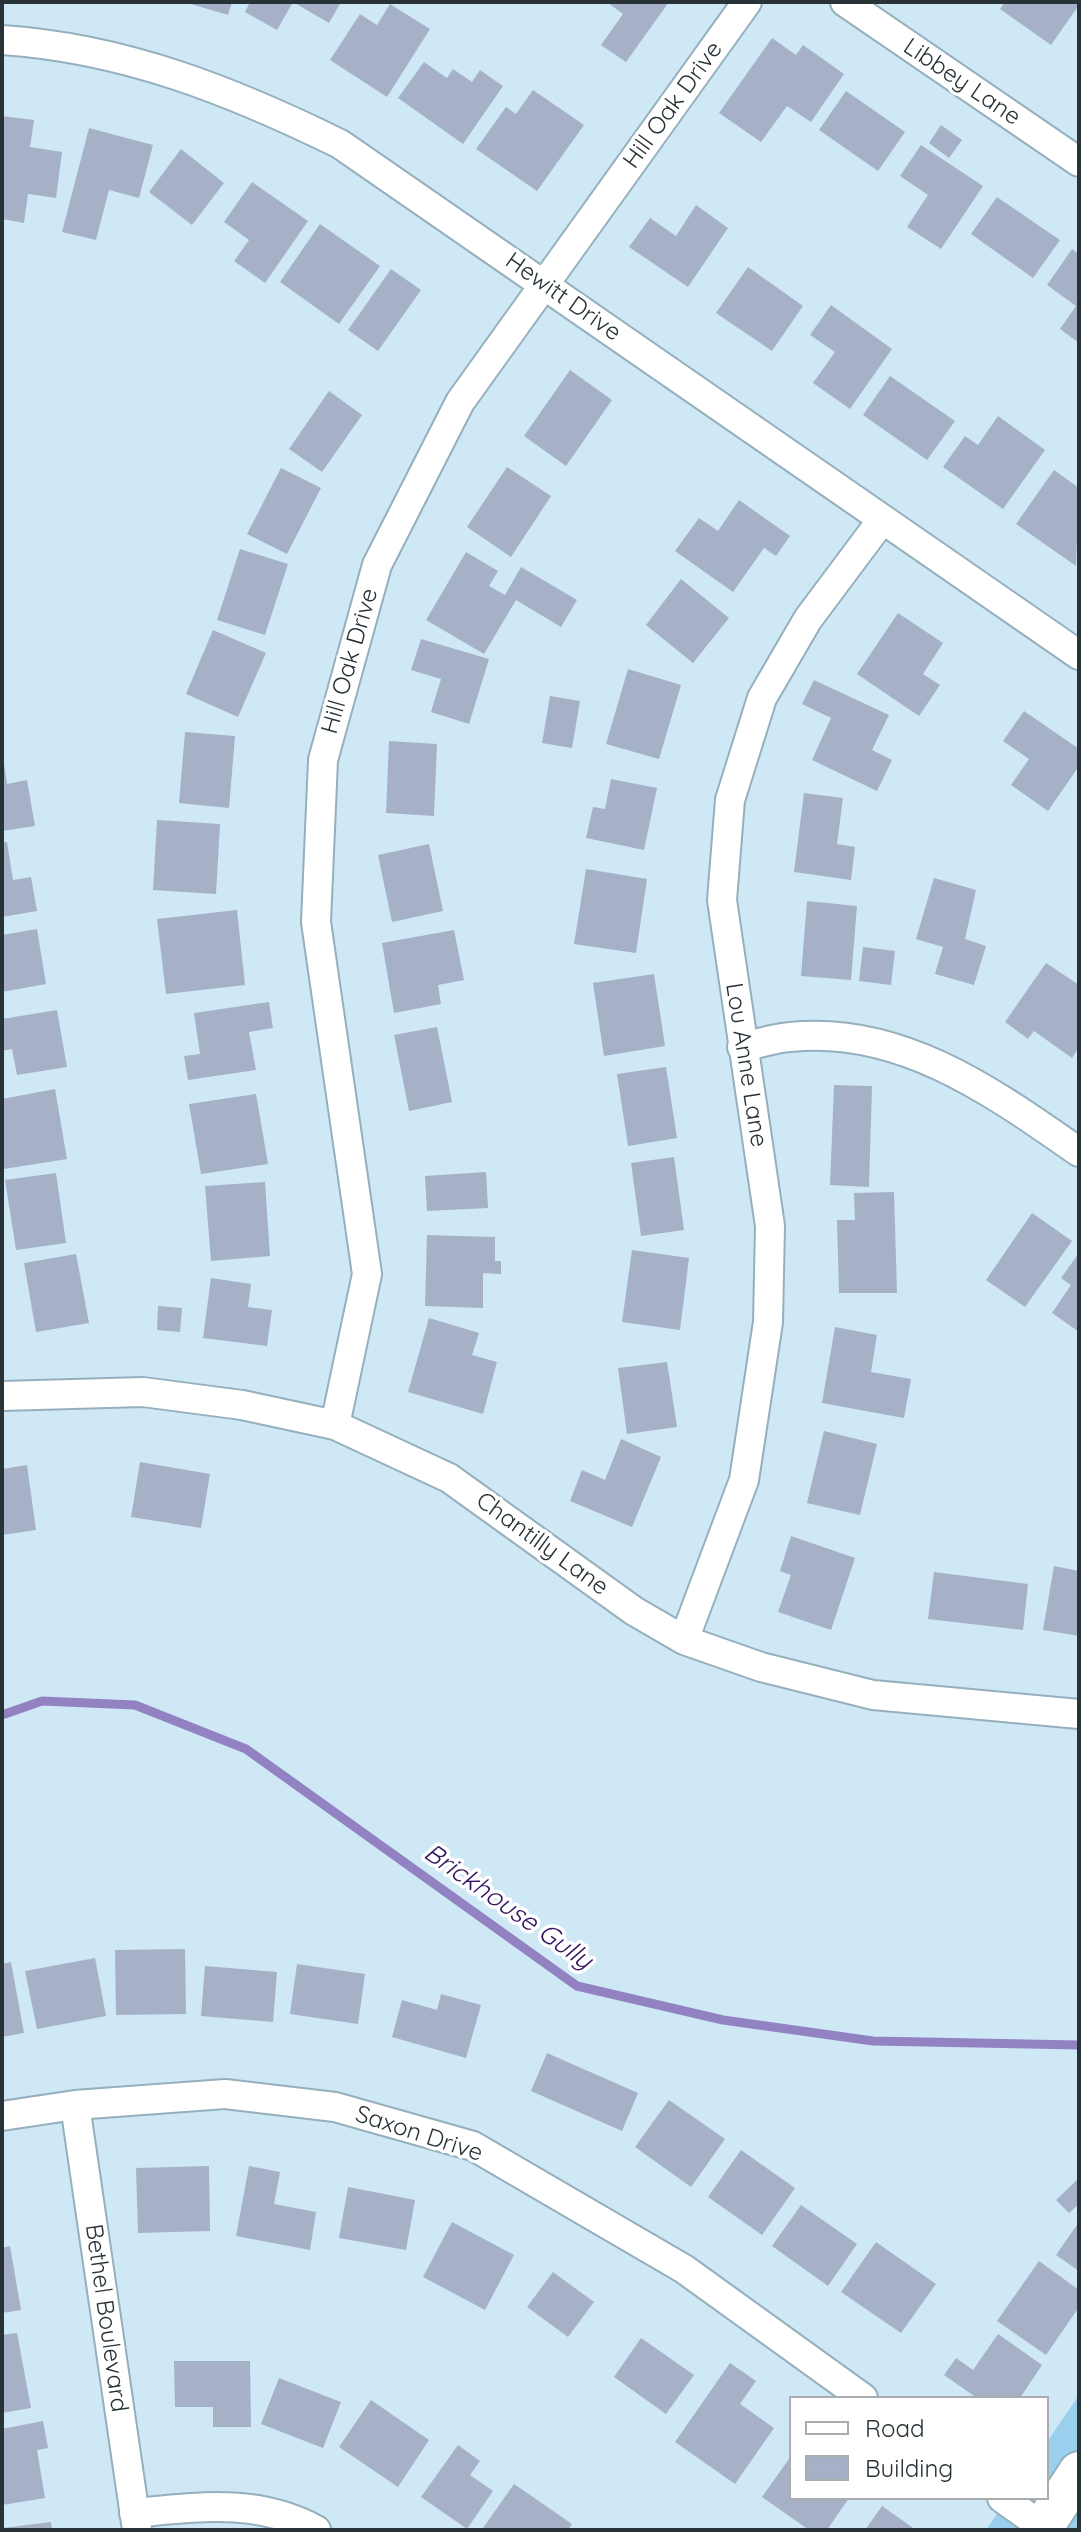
<!DOCTYPE html>
<html>
<head>
<meta charset="utf-8">
<style>
  body { margin:0 }
  #map { position:relative; width:1081px; height:2532px; overflow:hidden; background:#cee8f6; font-family:Quicksand,sans-serif }
  canvas { display:block }
  .frame { position:absolute; inset:0; border:4px solid #283338; pointer-events:none }
  .legend { position:absolute; left:789px; top:2396px; width:260px; height:104px; box-sizing:border-box; background:#fff; border:2px solid #a9adaf; margin:0; padding:10px 14px; list-style:none; font-size:24px; color:#283338 }
  .legend li { display:flex; align-items:center; gap:16px; height:40px }
  .legend b { width:40px; border:2px solid #a9adaf }
</style>
</head>
<body>
<div id="map">
<canvas width="1081" height="2532"></canvas>
<div class="frame"></div>
<ul class="legend">
<li><b style="height:10px;background:#fff"></b>Road</li>
<li><b style="height:22px;background:#a6b1c7"></b>Building</li>
</ul>
</div>
<script>
const ctx = document.querySelector('canvas').getContext('2d');
ctx.lineJoin = 'round';
function paint(path, color) { ctx.fillStyle = color; ctx.fill(path, 'evenodd'); }
function stroke(path, color, width, dash) { ctx.strokeStyle = color; ctx.lineWidth = width; ctx.lineCap = dash ? 'butt' : 'round'; ctx.setLineDash(dash || []); ctx.stroke(path); }
function label(font, color, halo, rows, align = 'center') {
  ctx.font = font + ' Quicksand,sans-serif'; ctx.lineWidth = 7; ctx.setLineDash([]); ctx.textBaseline = 'middle'; ctx.strokeStyle = halo; ctx.fillStyle = color; for (const [text, x, y, turn = 0] of rows) {
    ctx.save(); ctx.translate(x, y); ctx.rotate((+turn || 0) * Math.PI / 180); ctx.textAlign = isNaN(turn) ? turn : align; if (halo) ctx.strokeText(text, 0, 0); ctx.fillText(text, 0, 0); ctx.restore();
  }
}
const green = new Path2D(`
  M1079,2395V2530H986L1008,2498H1047V2442Z`);
const stream = new Path2D(`
  M2,1715L42,1701L135,1705L246,1749L577,1986L723,2020L873,2041L1079,2045`);
const building = new Path2D(`
  M184,2H232L228,15Z
  M250,2H341L329,23L293,2L277,30L245,12Z
  M607,2H669L626,62L601,45L623,14Z
  M1005,2H1079V5L1051,45L1000,9Z
  M390,4L430,29L387,97L330,60L360,14L377,25Z
  M772,38L796,55L803,45L844,74L811,122L787,106L761,142L719,113Z
  M424,62L447,78L453,69L472,82L480,70L503,86L463,144L398,98Z
  M533,90L584,125L537,191L476,149L506,107L516,114Z
  M846,91L905,132L878,171L819,130Z
  M2,116L34,120L30,147L62,152L56,198L28,194L24,223L2,219Z
  M941,125L962,140L949,158L929,143Z
  M89,128L153,145L139,198L109,190L96,240L62,232Z
  M921,145L983,186L941,249L907,227L928,195L900,176Z
  M181,149L224,183L192,225L149,192Z
  M252,182L308,221L265,283L234,261L249,240L224,222Z
  M997,197L1060,240L1033,278L971,234Z
  M696,205L728,228L688,287L629,247L650,218L676,236Z
  M320,224L380,266L339,324L280,282Z
  M1072,249L1079,254V343L1060,329L1076,306L1047,285Z
  M748,267L803,306L772,351L716,313Z
  M391,269L421,290L378,351L348,330Z
  M831,305L892,349L850,409L813,383L835,352L810,335Z
  M570,370L612,400L566,466L524,436Z
  M890,376L955,421L927,460L863,415Z
  M329,391L362,415L322,472L289,449Z
  M998,416L1045,450L1003,509L943,467L965,436L978,445Z
  M507,467L551,496L511,557L467,527Z
  M281,468L321,488L287,554L247,534Z
  M1054,470L1079,488L1076,566L1016,524Z
  M739,500L790,536L776,556L764,548L733,592L675,551L699,518L718,531Z
  M240,549L288,564L265,635L217,620Z
  M466,552L498,571L489,586L505,595L521,567L577,600L561,627L516,600L484,654L426,620Z
  M681,579L729,618L693,663L646,625Z
  M898,613L943,643L923,674L940,685L919,716L857,674Z
  M213,630L266,653L238,717L186,694Z
  M421,639L489,659L469,724L431,712L441,679L411,670Z
  M628,669L681,685L659,759L606,744Z
  M814,680L889,715L872,750L892,760L877,791L812,760L831,718L802,704Z
  M550,696L580,701L572,748L542,743Z
  M1024,711L1079,749V766L1048,811L1011,785L1029,759L1003,741Z
  M185,732L235,736L229,808L179,803Z
  M389,741L437,744L434,816L386,813Z
  M4,763L7,784L27,780L35,826L2,831Z
  M611,779L657,788L644,850L586,838L593,807L605,809Z
  M804,793L843,798L837,844L855,847L851,880L794,872Z
  M157,820L220,824L216,894L153,890Z
  M7,842L13,880L31,877L37,911L2,917V843Z
  M429,844L443,911L392,922L378,855Z
  M586,869L647,879L636,953L574,944Z
  M934,878L976,890L965,939L986,946L974,985L935,974L943,947L916,939Z
  M807,901L857,906L851,980L801,976Z
  M237,910L245,985L166,994L157,919Z
  M37,929L46,984L2,992V935Z
  M454,930L464,980L438,985L441,1004L394,1013L382,943Z
  M863,947L895,951L891,985L859,981Z
  M1046,963L1079,985V1047L1072,1058L1034,1031L1028,1039L1005,1022Z
  M654,974L665,1046L604,1056L593,983Z
  M269,1002L273,1028L249,1032L256,1070L188,1080L184,1056L200,1054L194,1013Z
  M57,1010L67,1067L17,1075L12,1049L2,1051V1019Z
  M437,1027L452,1102L409,1111L394,1035Z
  M666,1067L677,1138L628,1146L617,1074Z
  M834,1085L872,1086L869,1187L830,1185Z
  M55,1089L67,1159L4,1169L2,1099Z
  M256,1094L268,1164L201,1174L189,1104Z
  M674,1157L684,1230L641,1236L631,1163Z
  M486,1172L488,1208L427,1211L425,1176Z
  M56,1173L66,1243L16,1250L5,1180Z
  M265,1182L270,1256L211,1261L205,1186Z
  M894,1192L897,1293H839L837,1220H855L854,1193Z
  M1032,1213L1072,1241L1025,1307L986,1280Z
  M427,1235L495,1237V1261H501V1274L483,1273V1308L425,1306Z
  M632,1250L689,1258L680,1330L622,1322Z
  M1079,1253V1332L1052,1313L1071,1285L1061,1278Z
  M76,1254L89,1323L36,1332L24,1263Z
  M211,1278L251,1284L248,1307L272,1310L267,1346L203,1338Z
  M158,1306L182,1308L180,1332L157,1330Z
  M429,1318L479,1333L472,1355L497,1362L483,1414L408,1392Z
  M835,1327L877,1335L871,1372L911,1379L904,1418L822,1403Z
  M667,1362L677,1427L627,1434L618,1368Z
  M824,1431L877,1444L860,1515L807,1503Z
  M621,1439L661,1457L632,1527L570,1501L582,1470L605,1480Z
  M140,1462L210,1474L201,1528L131,1517Z
  M27,1465L36,1530L2,1535V1469Z
  M791,1536L855,1558L831,1630L778,1612L791,1575L780,1571Z
  M1054,1566L1079,1571V1636L1043,1630Z
  M934,1572L1028,1584L1023,1630L928,1619Z
  M185,1949L186,2014L116,2015L115,1950Z
  M95,1958L106,2016L37,2029L25,1971Z
  M11,1962L24,2033L2,2037V1964Z
  M297,1964L365,1974L358,2024L290,2014Z
  M205,1966L277,1972L273,2022L201,2016Z
  M441,1994L481,2005L466,2058L392,2037L402,2000L437,2010Z
  M547,2053L638,2093L622,2131L531,2091Z
  M669,2100L725,2139L691,2187L635,2147Z
  M741,2150L795,2188L762,2235L708,2197Z
  M209,2166L210,2231L138,2233L136,2168Z
  M249,2166L280,2172L274,2204L316,2212L310,2250L236,2236Z
  M1079,2178V2204L1069,2213L1056,2200Z
  M348,2187L415,2200L406,2250L339,2238Z
  M801,2205L857,2244L828,2286L772,2246Z
  M452,2222L514,2255L485,2310L423,2277Z
  M1079,2222V2271L1056,2255Z
  M876,2242L936,2284L901,2333L841,2292Z
  M10,2246L21,2310L2,2313V2248Z
  M1039,2261L1079,2290V2307L1046,2355L997,2321Z
  M553,2272L594,2302L568,2337L527,2307Z
  M17,2333L31,2408L2,2413V2335Z
  M998,2334L1042,2365L1020,2398H977L944,2375L956,2358L973,2370Z
  M641,2338L694,2375L666,2414L614,2377Z
  M174,2361H250L251,2427H213V2407H175Z
  M730,2363L756,2381L740,2404L774,2428L735,2484L675,2442Z
  M279,2378L341,2402L323,2448L261,2424Z
  M371,2400L429,2440L398,2487L339,2447Z
  M43,2421L48,2448L37,2450L45,2498L2,2505V2429Z
  M458,2445L480,2461L470,2475L493,2491L467,2529L421,2497Z
  M791,2456V2498H849L827,2530H809L762,2497Z
  M514,2484L572,2524L568,2530L483,2528Z
  M882,2506L916,2530H865Z
  M51,2522L52,2530H2V2528Z`);
const minor = new Path2D(`
  M845,2L1079,162
  M2,40C124,48 232,91 340,144L1079,655
  M742,1047C758,1044 774,1038 790,1037C901,1025 994,1093 1079,1152
  M2,1396L143,1392L242,1405L335,1425L449,1478L634,1611L684,1640L761,1667L873,1695L1079,1714
  M335,1425L367,1274L316,922L323,760L377,565L460,402L747,2
  M684,1640L744,1480L768,1322L770,1226L722,900L730,800L762,698L808,619L882,520
  M75,2105L137,2530
  M2,2116L75,2105L225,2094L335,2107L473,2146L684,2269L863,2398
  M1002,2498L1047,2530
  M134,2513C198,2507 258,2498 316,2530`);
const secondary = new Path2D(`
  M1041,2530L1079,2472`);
const streetNames = [
  ["Libbey Lane",962,82,34],
  ["Hill Oak Drive",673,105,-54],
  ["Hewitt Drive",563,297,35],
  ["Hill Oak Drive",350,661,-74],
  ["Lou Anne Lane",746,1065,81],
  ["Chantilly Lane",542,1544,36],
  ["Saxon Drive",419,2134,18],
  ["Bethel Boulevard",106,2318,82]
];
const waterNames = [
  ["Brickhouse Gully",508,1907,35]
];
paint(green, '#9ad0ed');
stroke(stream, '#9382c2', 9);
paint(building, '#a6b1c7');
stroke(minor, '#96afbd', 32);
stroke(secondary, '#96afbd', 44);
stroke(minor, '#fff', 28);
stroke(secondary, '#fff', 40);
label('24px', '#283338', '#fff', streetNames);
label('italic 26px', '#341561', '#fff', waterNames);
</script>
</body>
</html>
